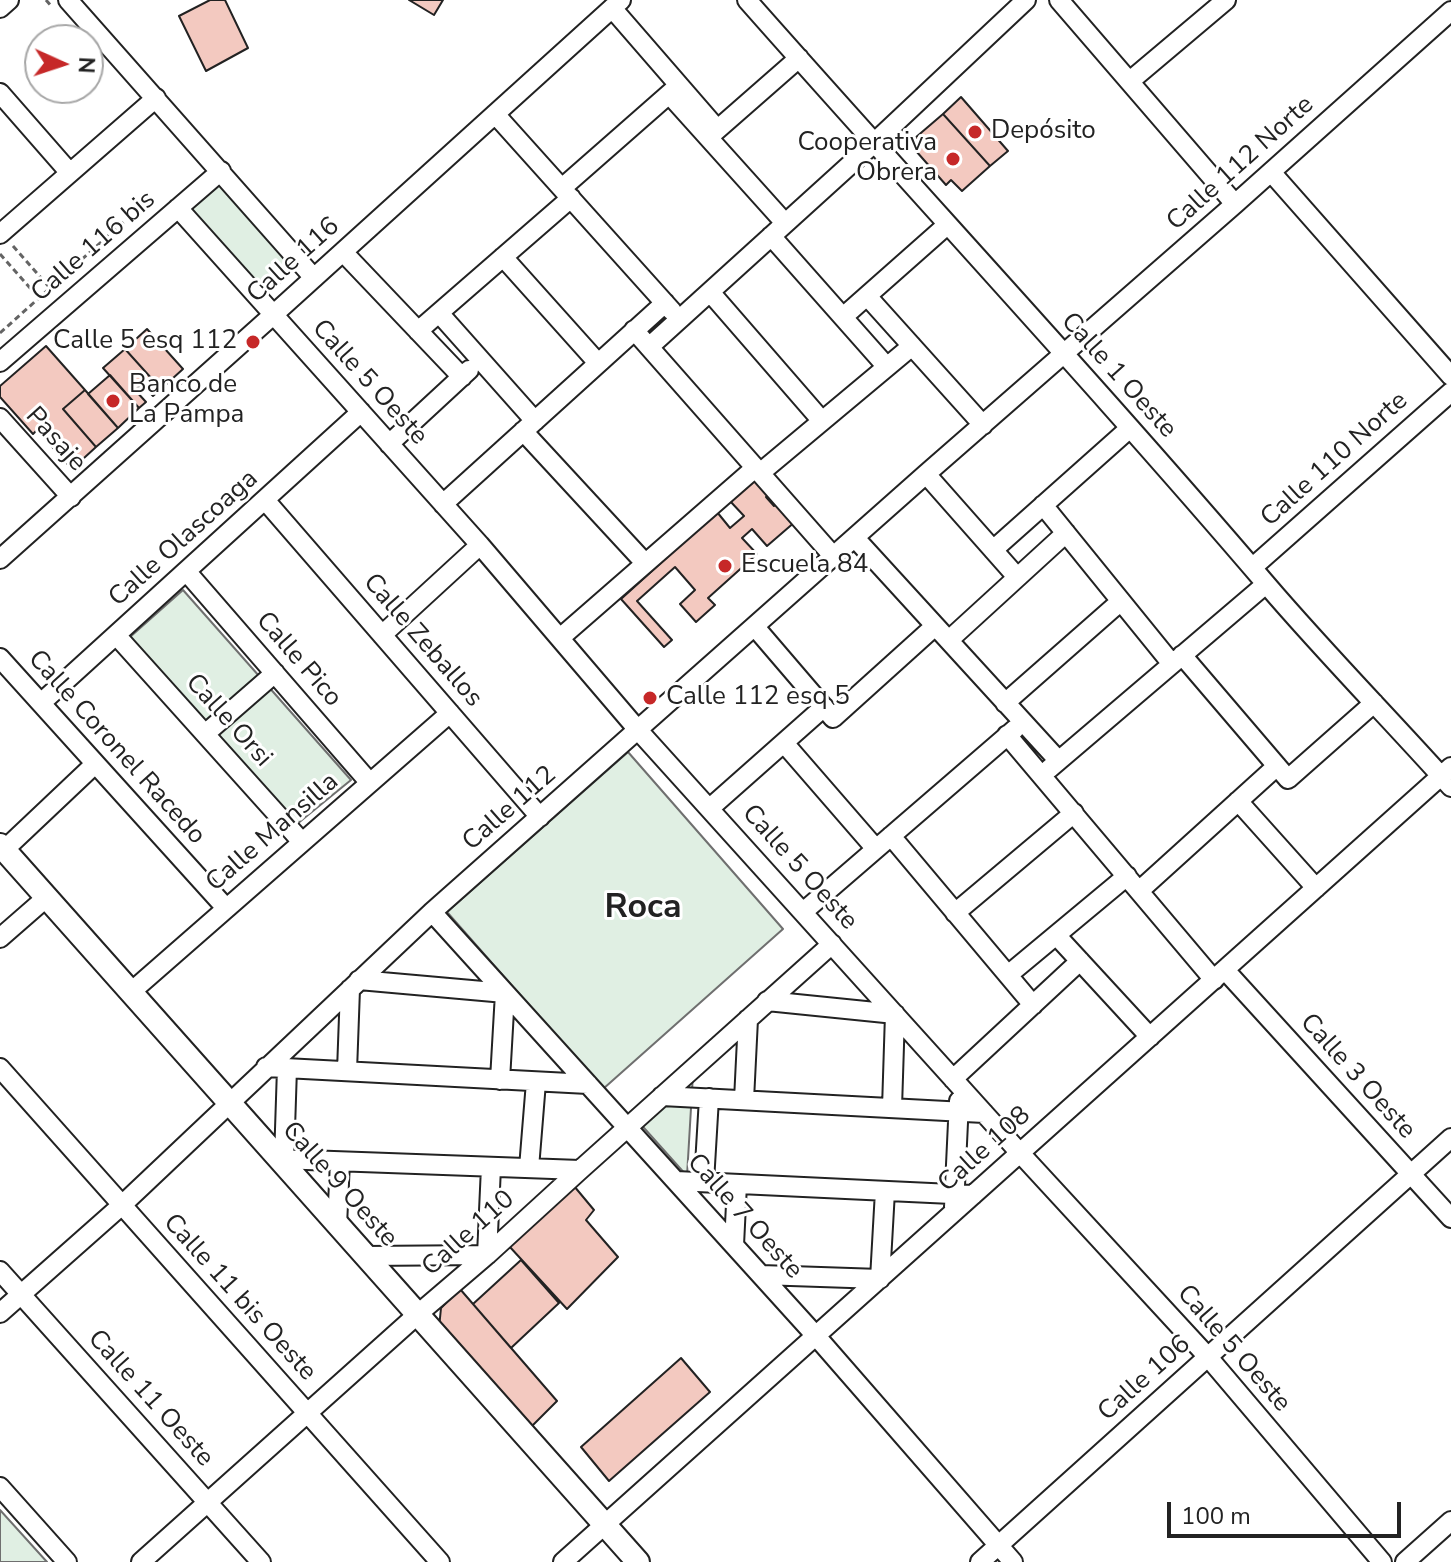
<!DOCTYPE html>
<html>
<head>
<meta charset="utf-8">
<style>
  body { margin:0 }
  #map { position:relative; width:1451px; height:1562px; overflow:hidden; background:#fff; font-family:"Nunito Sans",sans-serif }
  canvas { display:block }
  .north { position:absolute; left:24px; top:24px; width:80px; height:80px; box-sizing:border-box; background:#fff; border:2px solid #a7a7a7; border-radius:50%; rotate:93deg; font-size:22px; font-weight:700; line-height:32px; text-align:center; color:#222 }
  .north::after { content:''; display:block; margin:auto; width:28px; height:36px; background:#c62828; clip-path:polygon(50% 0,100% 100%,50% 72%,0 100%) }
  .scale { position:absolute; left:1167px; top:1502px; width:234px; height:36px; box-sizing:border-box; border:4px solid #222; border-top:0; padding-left:10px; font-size:24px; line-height:28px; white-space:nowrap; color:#222; -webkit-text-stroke:6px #fff; paint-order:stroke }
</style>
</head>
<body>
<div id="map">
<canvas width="1451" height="1562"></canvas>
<div class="north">N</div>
<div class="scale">100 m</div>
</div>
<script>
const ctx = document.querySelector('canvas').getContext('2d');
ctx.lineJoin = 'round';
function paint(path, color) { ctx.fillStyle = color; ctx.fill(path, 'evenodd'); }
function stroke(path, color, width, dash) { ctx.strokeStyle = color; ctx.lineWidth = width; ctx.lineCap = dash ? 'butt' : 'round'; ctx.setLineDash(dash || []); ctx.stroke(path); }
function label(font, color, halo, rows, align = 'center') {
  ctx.font = font + ' "Nunito Sans",sans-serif'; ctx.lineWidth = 6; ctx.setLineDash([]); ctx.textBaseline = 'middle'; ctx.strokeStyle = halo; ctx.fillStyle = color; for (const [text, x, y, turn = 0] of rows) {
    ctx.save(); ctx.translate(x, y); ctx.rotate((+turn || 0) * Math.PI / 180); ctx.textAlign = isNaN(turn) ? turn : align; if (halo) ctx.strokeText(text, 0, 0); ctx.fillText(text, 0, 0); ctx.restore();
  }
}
const green = new Path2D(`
  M219,184L290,262L288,274L275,288L263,290L192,211L194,205Z
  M183,590L351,780L297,824L130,637Z
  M628,752L783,929L603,1089L447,912Z
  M693,1074L687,1176L636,1119Z
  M0,1510L47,1562H0Z`);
const building = new Path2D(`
  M210,0H225L248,48L206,71L179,16Z
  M409,0H443L434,15Z
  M961,97L1008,151L990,166L943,114Z
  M943,114L990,166L962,191L951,180L946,185L916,151L917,140L915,138Z
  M147,329L183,369L161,389L125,349Z
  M46,346L85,390L63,409L96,447L72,469L37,430L33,434L0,397V386Z
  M125,349L161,389L153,396L142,384L135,390L146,402L139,408L103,368Z
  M110,375L139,408L118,428L88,394Z
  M85,390L118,428L96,447L63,409Z
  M756,477L771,493L766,497L774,506L779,502L796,521L767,546L752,529L742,538L757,554L708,598L715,605L696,622L680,604L695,590L675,567L637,601L672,640L664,647L621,599L717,512L730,528L744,516L730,501Z
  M574,1186L594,1210L586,1220L618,1257L567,1309L509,1246Z
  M521,1260L559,1303L511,1348L473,1304Z
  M460,1289L557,1401L530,1428L439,1328L441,1308Z
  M681,1358L710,1392L609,1481L581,1447Z`);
const path = new Path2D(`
  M46,0L52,7
  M13,246L50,288
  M0,254L39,298
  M0,333L148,200L154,207`);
const minor = new Path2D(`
  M68,0L314,278
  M747,0C920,196 1098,387 1267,585C1326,654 1390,719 1451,787
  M1059,0L1235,204
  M0,8L9,0
  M612,8L717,129
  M1130,81L1226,0
  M0,93L70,173
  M669,94L785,223
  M495,114L672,311
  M710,136L799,58
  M1271,172L1451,376
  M562,188L677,87
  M178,208L480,545L638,730L1020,1153L1208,1357L1382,1562
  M0,234L156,98
  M771,236L887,367
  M343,252L462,377
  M503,257L598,363
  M710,292L822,421
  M867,296L983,425
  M439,313L535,421
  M843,317L947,225
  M634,330L834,557
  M418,331L571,198
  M649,347L874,143L1026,0
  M0,362L221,171
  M0,418L71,497
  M523,431L645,563
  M389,444L469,370
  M760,473L912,346
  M926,474L1017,577
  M265,500L540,817
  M443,504L665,303
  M1043,505L1172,664
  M855,538L1058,760
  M993,550L1130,428
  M0,559L273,315L621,0
  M1253,567L1451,392
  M186,571L370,783
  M755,627L833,718L935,626
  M116,635L302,842
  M382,635L480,545
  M560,638L755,468
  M949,640L1066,533
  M1182,655L1288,779L1374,703
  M0,658L226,908
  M41,703L361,412
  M1005,703L1121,601
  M205,734L275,673
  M1007,735L1214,980
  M784,743L876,849
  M1049,769L1266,584
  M1238,801L1316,888
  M710,808L824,707
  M891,836L1033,1005
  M4,850L95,764
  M1139,891L1277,766
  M432,912L816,1336L1013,1562
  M803,912L1015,729
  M955,913L1074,813
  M1056,935L1150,1037
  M0,938L47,897
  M1225,970L1451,1218
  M1008,975L1127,876
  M359,980L505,993L500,1080
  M131,992L450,713
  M767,1001L895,1014L892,1108
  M266,1067L588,1084
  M0,1068L440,1562
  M347,1071L350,989
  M953,1079L1080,961
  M662,1096L984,1113
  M744,1100L748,1019
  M279,1159L580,1170
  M284,1160L287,1068
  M529,1168L536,1082
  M676,1181L973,1195
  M704,1182L709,1098
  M954,1207L959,1101
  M337,1225L340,1162
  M734,1245L737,1184
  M365,1256L487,1255L491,1167
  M0,1271L261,1562
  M761,1275L880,1279L885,1191
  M0,1313L122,1205L432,912L926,474L1235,204L1451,11
  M0,1487L67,1562
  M141,1562L418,1314L487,1255L580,1170L832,944
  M563,1562L1451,767
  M980,1562L1451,1138
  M1405,1562L1451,1521`);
const major = new Path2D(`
  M0,845L638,1562`);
const markers = [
  [975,132,8,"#c62828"],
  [953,159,8,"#c62828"],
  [253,342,8,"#c62828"],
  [113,401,8,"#c62828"],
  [725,566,8,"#c62828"],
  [650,698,8,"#c62828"]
];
const poiNames = [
  ["Depósito",991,132],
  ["Cooperativa",937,144,"right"],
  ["Obrera",937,174,"right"],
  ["Calle 5 esq 112",237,342,"right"],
  ["Banco de",129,386],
  ["La Pampa",129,416],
  ["Escuela 84",741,566],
  ["Calle 112 esq 5",666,698]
];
const streetNames = [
  ["Calle 112 Norte",1241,164,-42],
  ["Calle 116 bis",94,247,-41],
  ["Calle 116",294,261,-42],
  ["Calle 1 Oeste",1118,376,48],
  ["Calle 5 Oeste",369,383,48],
  ["Pasaje",55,440,48],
  ["Calle 110 Norte",1335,460,-42],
  ["Calle Olascoaga",184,539,-42],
  ["Calle Zeballos",422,641,49],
  ["Calle Pico",298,660,49],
  ["Calle Orsi",228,721,48],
  ["Calle Coronel Racedo",116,748,48],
  ["Calle 112",510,809,-41],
  ["Calle Mansilla",273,833,-41],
  ["Calle 5 Oeste",799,868,48],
  ["Calle 3 Oeste",1357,1077,48],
  ["Calle 108",985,1150,-42],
  ["Calle 9 Oeste",339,1185,48],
  ["Calle 7 Oeste",744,1217,48],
  ["Calle 110",469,1234,-42],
  ["Calle 11 bis Oeste",239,1298,48],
  ["Calle 5 Oeste",1233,1349,49],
  ["Calle 106",1145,1379,-42],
  ["Calle 11 Oeste",150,1399,48]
];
const districtNames = [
  ["Roca",643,909]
];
paint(green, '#e0efe3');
stroke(green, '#6f6f6f', 2);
paint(building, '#f3c9c0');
stroke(building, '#222', 2);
stroke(minor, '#222', 22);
stroke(major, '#222', 26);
stroke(path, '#646464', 3, [6, 4]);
stroke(minor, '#fff', 18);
stroke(major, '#fff', 22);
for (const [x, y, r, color] of markers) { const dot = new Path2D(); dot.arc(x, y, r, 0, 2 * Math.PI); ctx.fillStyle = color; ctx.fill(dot); stroke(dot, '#fff', 3); }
label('26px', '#222', '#fff', poiNames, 'left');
label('26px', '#222', '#fff', streetNames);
label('bold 34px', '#222', '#fff', districtNames);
</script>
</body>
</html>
